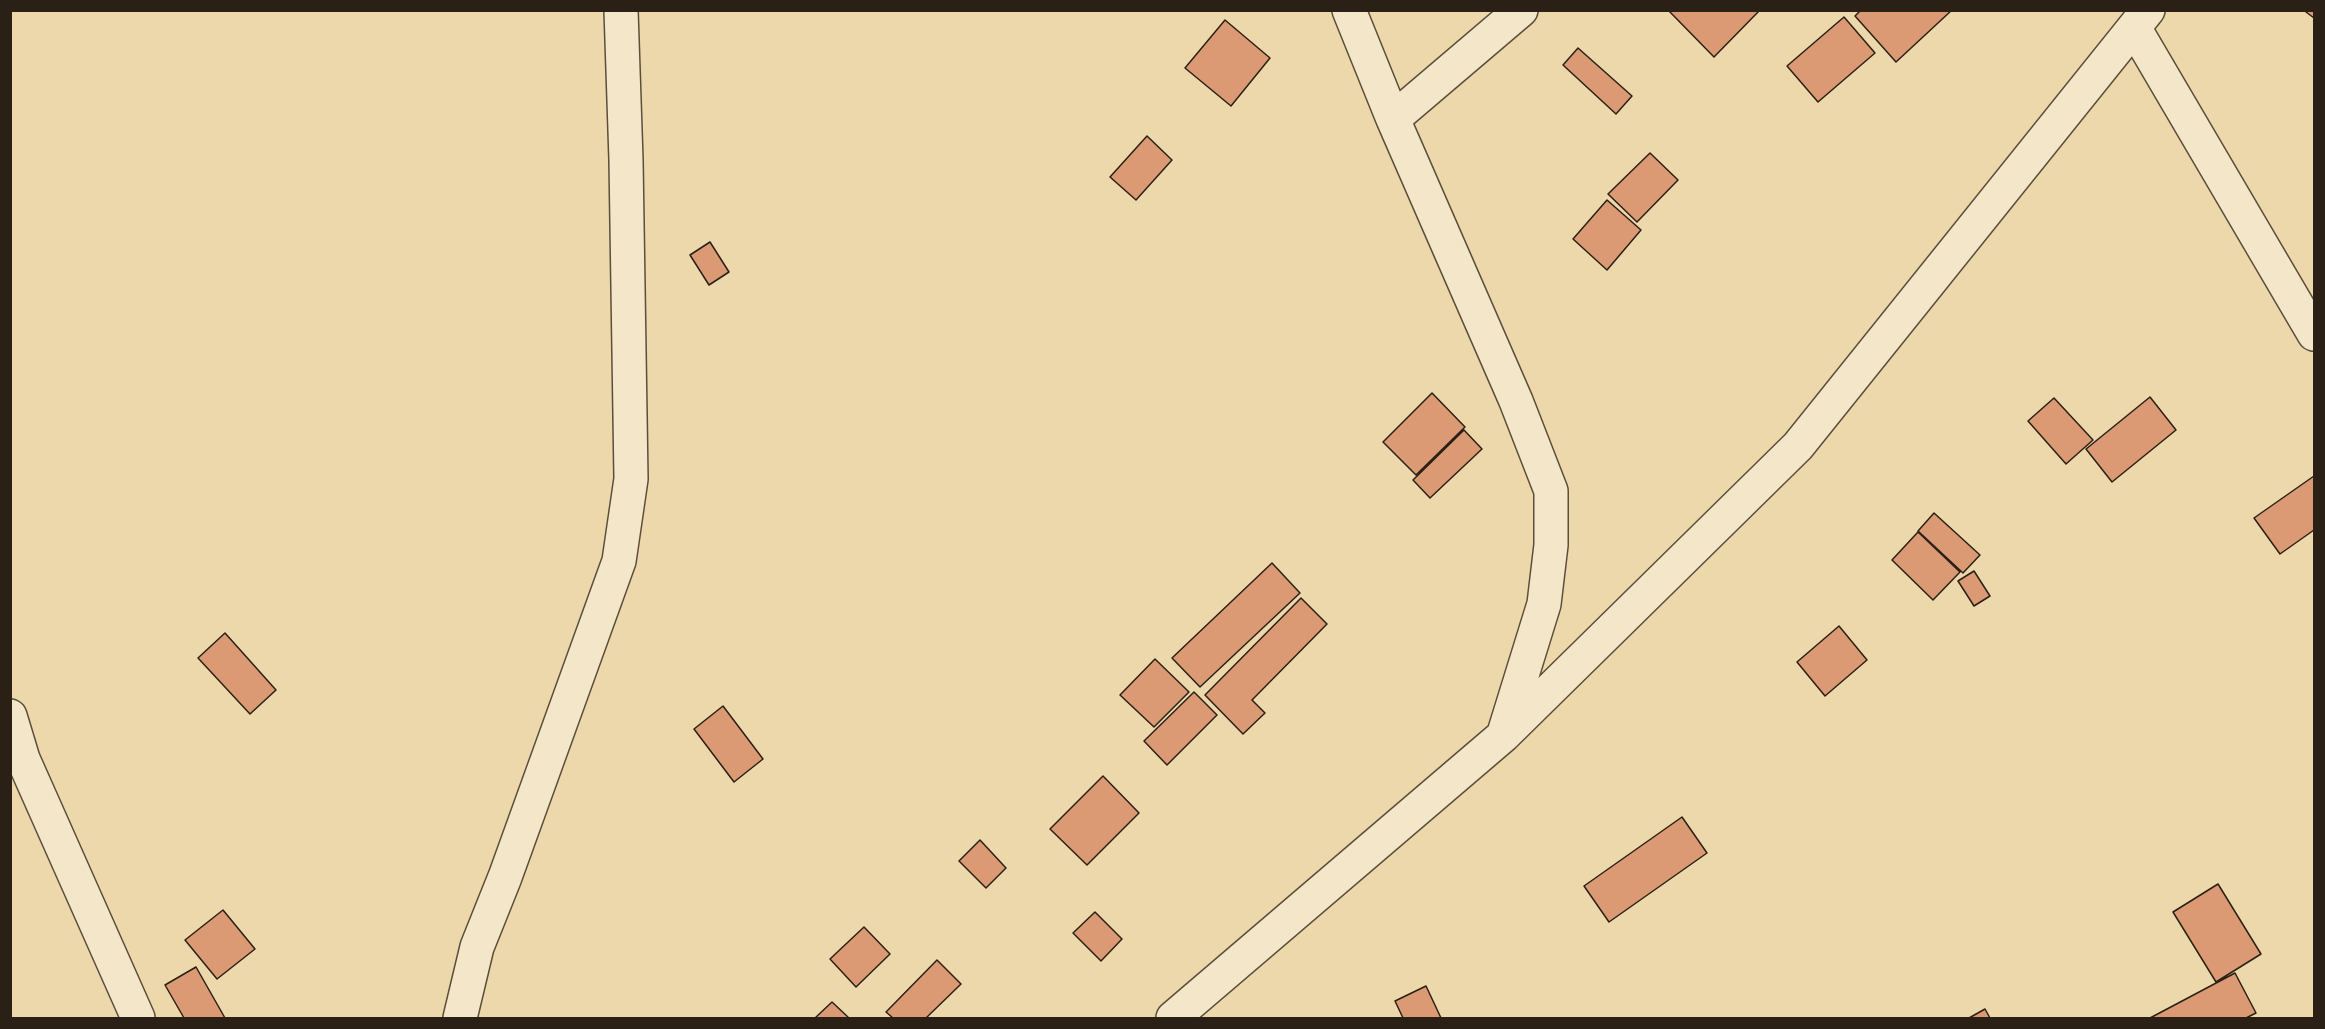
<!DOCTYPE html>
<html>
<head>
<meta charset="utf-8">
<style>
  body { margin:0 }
  #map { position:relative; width:2325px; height:1029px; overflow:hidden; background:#edd8ac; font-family:Cardo,serif }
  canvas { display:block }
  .frame { position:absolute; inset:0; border:12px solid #2a2015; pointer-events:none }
</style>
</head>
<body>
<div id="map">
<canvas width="2325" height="1029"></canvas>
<div class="frame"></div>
</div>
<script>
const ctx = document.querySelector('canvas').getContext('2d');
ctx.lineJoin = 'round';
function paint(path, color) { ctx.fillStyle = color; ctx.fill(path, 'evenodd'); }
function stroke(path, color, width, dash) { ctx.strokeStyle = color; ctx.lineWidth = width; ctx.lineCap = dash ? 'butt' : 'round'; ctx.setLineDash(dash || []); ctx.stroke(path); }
const building = new Path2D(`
  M1668,10H1760L1714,57Z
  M1861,10H1952L1896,62L1855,16Z
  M2307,10H2314V18L2306,12Z
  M1844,17L1875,53L1818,102L1787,66Z
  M1225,20L1270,58L1231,106L1185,68Z
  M1578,48L1632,96L1616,114L1563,65Z
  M1147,136L1172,160L1136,200L1110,177Z
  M1650,153L1678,180L1637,222L1608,194Z
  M1607,200L1641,230L1607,270L1573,239Z
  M710,242L729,272L709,285L690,255Z
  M1432,393L1465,427L1416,475L1383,442Z
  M2150,397L2176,430L2112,482L2086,449Z
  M2054,398L2093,440L2066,464L2028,421Z
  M1464,430L1482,449L1430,498L1413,480Z
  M2314,476V530L2280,554L2254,518Z
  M1934,513L1980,555L1963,573L1918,531Z
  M1918,532L1960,572L1933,600L1892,560Z
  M1272,563L1300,593L1200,687L1172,658Z
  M1974,571L1990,596L1974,606L1958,581Z
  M1301,598L1327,624L1252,700L1265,713L1243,734L1205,695Z
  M1839,626L1867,660L1825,696L1797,662Z
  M225,633L276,690L250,714L198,658Z
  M1155,659L1189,692L1154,727L1120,695Z
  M1194,692L1217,715L1167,765L1144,741Z
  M723,706L763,759L734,782L694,729Z
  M1103,776L1139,813L1087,865L1050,829Z
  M1682,817L1707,853L1609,922L1584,886Z
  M980,840L1006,868L986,888L959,861Z
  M2218,884L2261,954L2216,982L2173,912Z
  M223,910L255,949L217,979L185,940Z
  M1095,912L1122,939L1101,961L1073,933Z
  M864,927L890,954L856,987L830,959Z
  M937,960L961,984L926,1018H893L886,1012Z
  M196,967L225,1018H184L165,985Z
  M2235,973L2256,1013L2246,1018H2150Z
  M1426,986L1441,1018H1403L1395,1001Z
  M832,1002L849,1018H815Z
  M1985,1009L1990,1018H1969Z`);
const minor = new Path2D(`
  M1349,10L1393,119L1516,401L1551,491V545L1544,604L1505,730
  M2135,29L2314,334
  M1393,119L1521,10
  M10,716L23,759L138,1018
  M460,1018L477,947L505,877L619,561L631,479L626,160L621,10
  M1173,1018L1504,735L1798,446L2148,10`);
paint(building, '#db9a73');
stroke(building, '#2a2015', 1.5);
stroke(minor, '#5b4e3b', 36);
stroke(minor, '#f3e6c9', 33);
</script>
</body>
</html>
